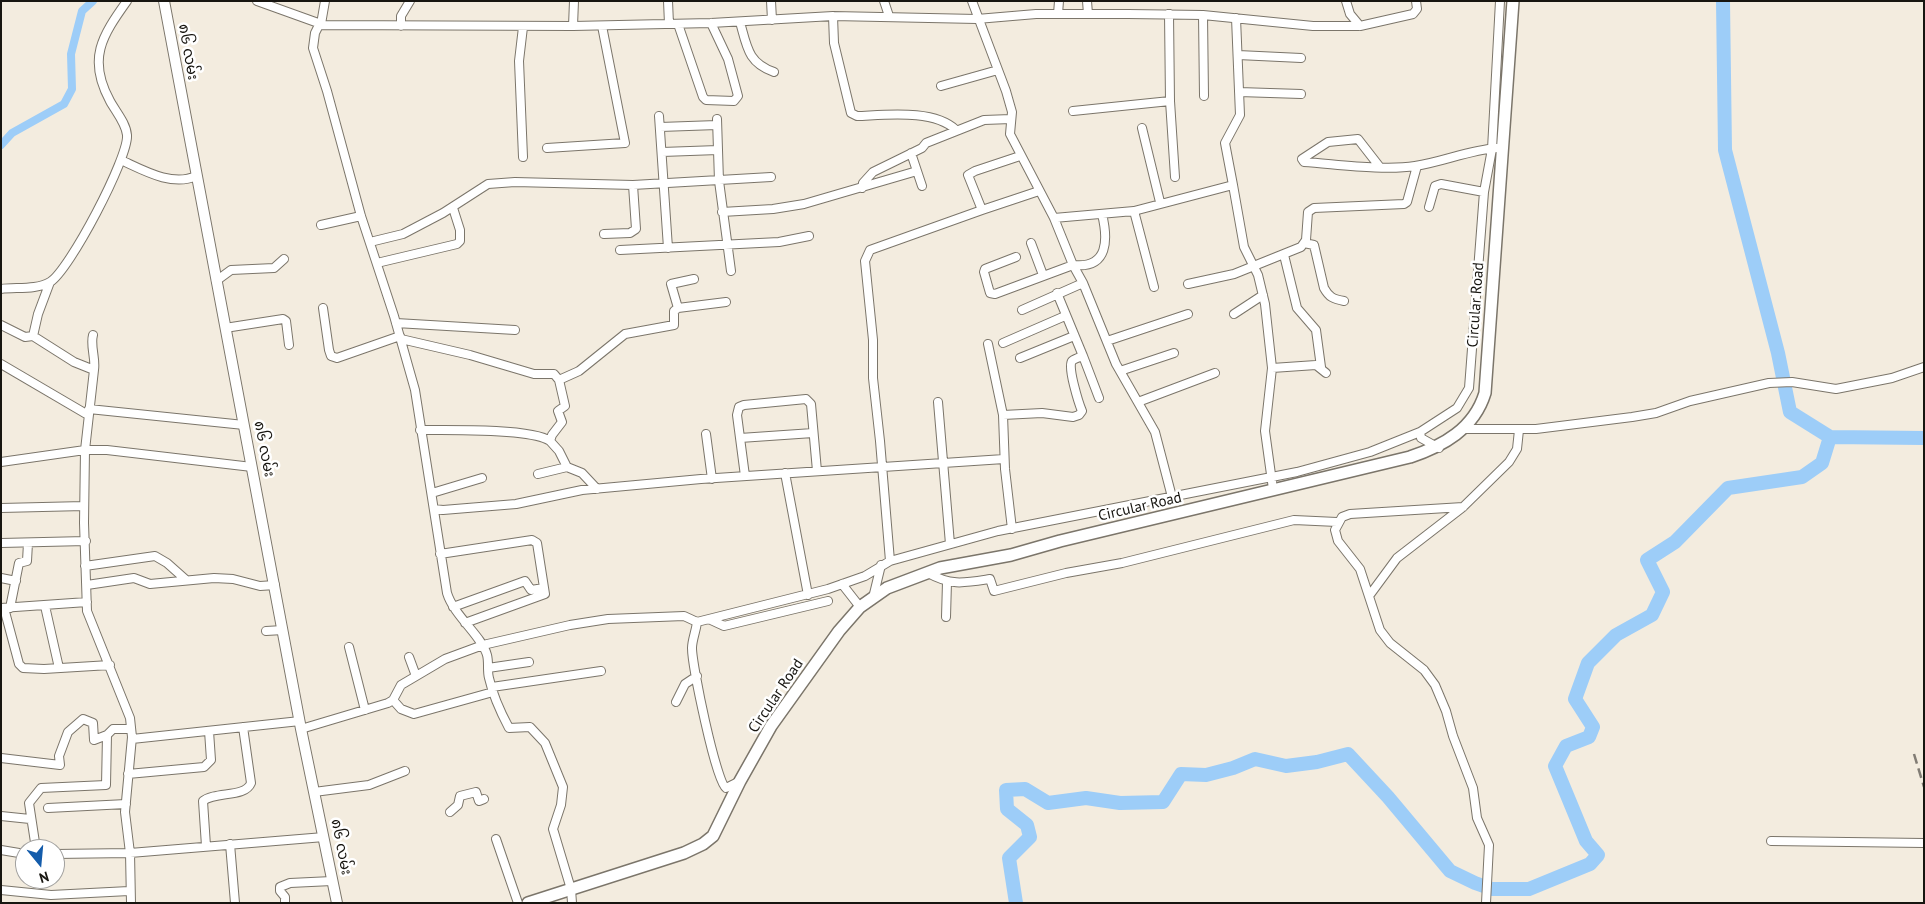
<!DOCTYPE html>
<html>
<head>
<meta charset="utf-8">
<style>
  body { margin:0 }
  #map { position:relative; width:1925px; height:904px; overflow:hidden; background:#f3ecdf; font-family:"PT Sans",sans-serif }
  canvas { display:block }
  .frame { position:absolute; inset:0; border:2px solid #171510; pointer-events:none }
  .north { position:absolute; left:15px; top:839px; width:50px; height:50px; box-sizing:border-box; background:#fff; border:1px solid #a2a19f; border-radius:50%; rotate:163deg; font-size:14px; font-weight:700; line-height:20px; text-align:center; color:#171510 }
  .north::after { content:''; display:block; margin:auto; width:18px; height:22px; background:#145cab; clip-path:polygon(50% 0,100% 100%,50% 72%,0 100%) }
</style>
</head>
<body>
<div id="map">
<canvas width="1925" height="904"></canvas>
<div class="frame"></div>
<div class="north">N</div>
</div>
<script>
const ctx = document.querySelector('canvas').getContext('2d');
ctx.lineJoin = 'round';
function stroke(path, color, width, dash) { ctx.strokeStyle = color; ctx.lineWidth = width; ctx.lineCap = dash ? 'butt' : 'round'; ctx.setLineDash(dash || []); ctx.stroke(path); }
function label(font, color, halo, rows, align = 'center') {
  ctx.font = font + ' "PT Sans","Noto Sans Myanmar",sans-serif'; ctx.lineWidth = 5; ctx.setLineDash([]); ctx.textBaseline = 'middle'; ctx.strokeStyle = halo; ctx.fillStyle = color; for (const [text, x, y, turn = 0] of rows) {
    ctx.save(); ctx.translate(x, y); ctx.rotate((+turn || 0) * Math.PI / 180); ctx.textAlign = isNaN(turn) ? turn : align; if (halo) ctx.strokeText(text, 0, 0); ctx.fillText(text, 0, 0); ctx.restore();
  }
}
const canal = new Path2D(`
  M1,145L12,133L64,104L72,89L71,54L82,11L93,1`);
const river = new Path2D(`
  M1723,1L1725,150L1778,353L1790,412L1830,437L1924,438
  M1016,903L1009,858L1030,837L1027,825L1007,809L1006,790L1025,789L1048,803L1086,798L1120,803L1163,802L1181,774L1206,775L1233,768L1255,759L1286,766L1317,762L1348,754L1388,797L1450,871L1475,883L1492,889H1529L1590,864L1598,855L1586,841L1555,766L1566,746L1589,737L1593,727L1575,699L1588,663L1616,635L1652,615L1663,592L1647,560L1675,542L1728,488L1802,477L1822,463L1830,437`);
const minor = new Path2D(`
  M257,1L321,24L325,1
  M668,1L669,24
  M771,1L772,20
  M884,1L889,16
  M972,1L1006,91L1012,112L1010,134L1054,218L1073,265L1083,283L1022,310
  M1087,1L1088,14
  M1346,1L1350,14L1360,26
  M1058,14L1059,1
  M1169,14L1170,101L1175,177
  M1203,15L1204,96
  M833,16L834,43L851,113L857,116C886,115 934,109 956,130
  M740,22C747,47 748,63 774,72
  M678,24L703,97L706,100L734,101L738,96L728,59L711,23
  M401,26V16L410,1
  M573,26L574,1
  M1238,55L1301,58
  M941,86L998,70
  M1239,92L1301,94
  M1073,111L1170,101
  M659,116L668,248
  M717,119L719,181L731,271
  M660,127L717,125
  M1142,128L1160,202
  M547,148L625,143L602,26
  M662,152L718,150
  M911,153L922,186
  M1020,156L975,171L968,175L982,210L1039,191
  M523,157L519,61L523,27
  M121,160C143,170 172,187 196,176
  M1379,166L1358,139L1328,142L1302,159L1304,162C1336,164 1384,171 1415,166C1443,162 1469,150 1497,148
  M1233,185L1244,247L1258,275L1265,304L1272,368L1265,431L1273,489
  M862,188L863,183L873,172L922,148L926,143L984,120L1011,119
  M1429,207L1435,186L1441,184L1484,192
  M1134,211L1154,287
  M722,212L773,209L804,204L917,171
  M1054,218L1134,211L1233,185L1225,143L1240,115L1236,18
  M321,225L361,216
  M604,234L630,233L636,229L633,185
  M370,242L403,234L443,213L488,184L515,182L633,185L771,177
  M1031,243L1043,275
  M1304,243L1314,245L1324,288C1329,297 1333,299 1344,301
  M620,250L779,242L809,236
  M1284,255L1297,308L1316,330L1321,367
  M1016,257L985,269L984,272L990,293L995,294L1073,265C1109,269 1108,239 1102,214
  M377,263L457,244L460,241V230L453,208
  M216,281L231,270L274,268L284,259
  M50,282L38,314L33,336L74,362L94,370L85,450L84,523L87,611L130,718L132,737L125,812L130,853L55,854
  M1083,283L1116,364L1155,432L1172,497
  M1188,284L1234,274L1301,247L1306,240L1308,212L1314,208L1404,204L1407,202L1417,166
  M1,289C17,287 36,290 50,282C69,271 129,157 127,135C126,123 116,112 110,101C87,59 102,36 127,1
  M323,308L329,350L331,356L337,358L400,336
  M678,308L726,302
  M1234,314L1263,295
  M396,323L515,330
  M1,325L25,337L33,336
  M225,328L283,319L286,321L289,345
  M93,335C90,346 96,359 94,370
  M401,339L470,355L534,374H554L559,380L565,406L558,411L562,422L552,435L550,441L559,451L567,467L582,473L597,489
  M1107,341L1188,314
  M1003,343L1065,316
  M988,344L1003,415L1005,469L1012,529
  M1083,356L1099,398
  M1020,358L1074,336
  M1,364L88,415
  M1272,368L1316,365L1326,373
  M1120,371L1174,353
  M559,380L579,371L625,334L674,325V311L678,308L671,284L694,279
  M938,402L950,544
  M1138,402L1215,373
  M89,409L244,425
  M1003,415L1042,413L1073,417L1079,415L1082,411C1079,404 1067,366 1072,361C1074,359 1080,357 1083,356L1057,293
  M1462,429H1536L1632,417L1656,413L1690,401L1769,383L1792,382L1836,389L1892,378L1924,367
  M420,430C446,430 532,428 550,441
  M706,434L712,479
  M740,438L813,433
  M1439,448L1421,438L1420,432L1457,408L1469,388L1484,192L1492,149L1500,1
  M1,462L85,450H107L252,467
  M785,473L808,595
  M538,474L567,467
  M745,476L737,415L739,407L744,405L806,399L811,404L817,471
  M432,493L482,478
  M1463,507L1350,514L1342,517L1335,530L1338,541L1360,569L1380,630L1390,643L1424,670L1435,685L1446,711L1453,736L1473,788L1477,818L1489,845L1486,903
  M1,508L84,506
  M434,509L443,510L516,504L582,490L701,479L1004,459
  M1,543L86,541
  M440,554L532,540L537,543L545,594L465,623
  M890,561L880,441L873,378V340L865,261L870,250L982,210
  M85,566L155,556L167,563L185,579
  M928,573C951,586 964,583 990,579L994,591L1066,573L1122,563L1294,520L1337,522
  M1,578L16,581
  M842,584L860,607
  M87,585L134,578L150,584L214,578L233,579L260,586L275,585
  M1369,596L1397,558L1463,507L1509,462L1517,449L1519,430
  M873,598L881,565
  M45,606L59,668
  M453,607L525,581L531,590L544,588
  M1,608L87,602
  M4,608L19,664L23,668L44,669L110,665
  M10,608L19,563L27,561L28,543
  M946,617L947,582
  M711,620L724,626L828,601
  M266,631L283,630
  M349,647L365,710
  M409,657L416,676
  M488,668L529,662
  M492,687L601,671
  M393,700L401,709L414,714L493,692
  M676,702L685,684L697,676
  M301,729L388,703L393,700L401,685L445,659L483,645L570,625L608,619L684,616L697,622
  M132,739L300,721
  M1,758L60,765L59,756L68,732L83,719L93,723L94,740L107,735
  M128,774L204,767L211,760L209,731
  M740,781L726,788C716,782 692,665 692,648C692,640 696,631 697,622L828,589L865,576L890,561L998,531L1297,472L1370,452L1420,432
  M314,792L369,785L405,771
  M48,808L126,804
  M450,812L458,805L460,796L476,792L479,801L484,799
  M1,816L30,819
  M496,839L518,903
  M1771,841L1924,843
  M230,844L235,903
  M206,846L203,801C216,791 245,798 251,783L243,727
  M36,849L29,803L41,788L106,785L107,735L113,729H131
  M1,850L25,854
  M1,890L51,895L129,891
  M131,903L130,853L324,837
  M285,903V897L280,891V887L290,883L332,881
  M572,903L571,889L553,829L561,805L563,787L545,743L530,727L509,728C501,713 493,696 489,678C487,671 489,662 487,655C482,636 454,616 447,593L415,390L394,316L361,216L327,91L313,48L315,33L319,25L573,26L711,23L833,16L977,19L1036,14H1128L1203,15L1313,26H1360L1413,14L1417,9L1416,1`);
const tertiary = new Path2D(`
  M164,1L301,729L337,903`);
const secondary = new Path2D(`
  M528,903L684,853L703,844L713,836L740,781L771,726L839,631L860,607L887,588L940,568L1011,555L1060,541L1410,457C1443,446 1474,429 1485,393L1513,1`);
const rail = new Path2D(`
  M1914,754L1924,787`);
const streetNames = [
  ["၈၆ လမ်း",188,52,80],
  ["Circular Road",1476,305,-86],
  ["၈၆ လမ်း",264,449,79],
  ["Circular Road",1140,507,-13],
  ["Circular Road",776,696,-56],
  ["၈၆ လမ်း",341,847,79]
];
stroke(canal, '#9dcdf8', 8);
stroke(river, '#9dcdf8', 14);
stroke(minor, '#7b756a', 10);
stroke(tertiary, '#7b756a', 12);
stroke(secondary, '#7b756a', 14);
stroke(minor, '#fff', 8);
stroke(tertiary, '#fff', 10);
stroke(secondary, '#fff', 11);
stroke(rail, '#817c74', 2.5, [10, 5]);
label('15px', '#171510', '#fff', streetNames);
</script>
</body>
</html>
